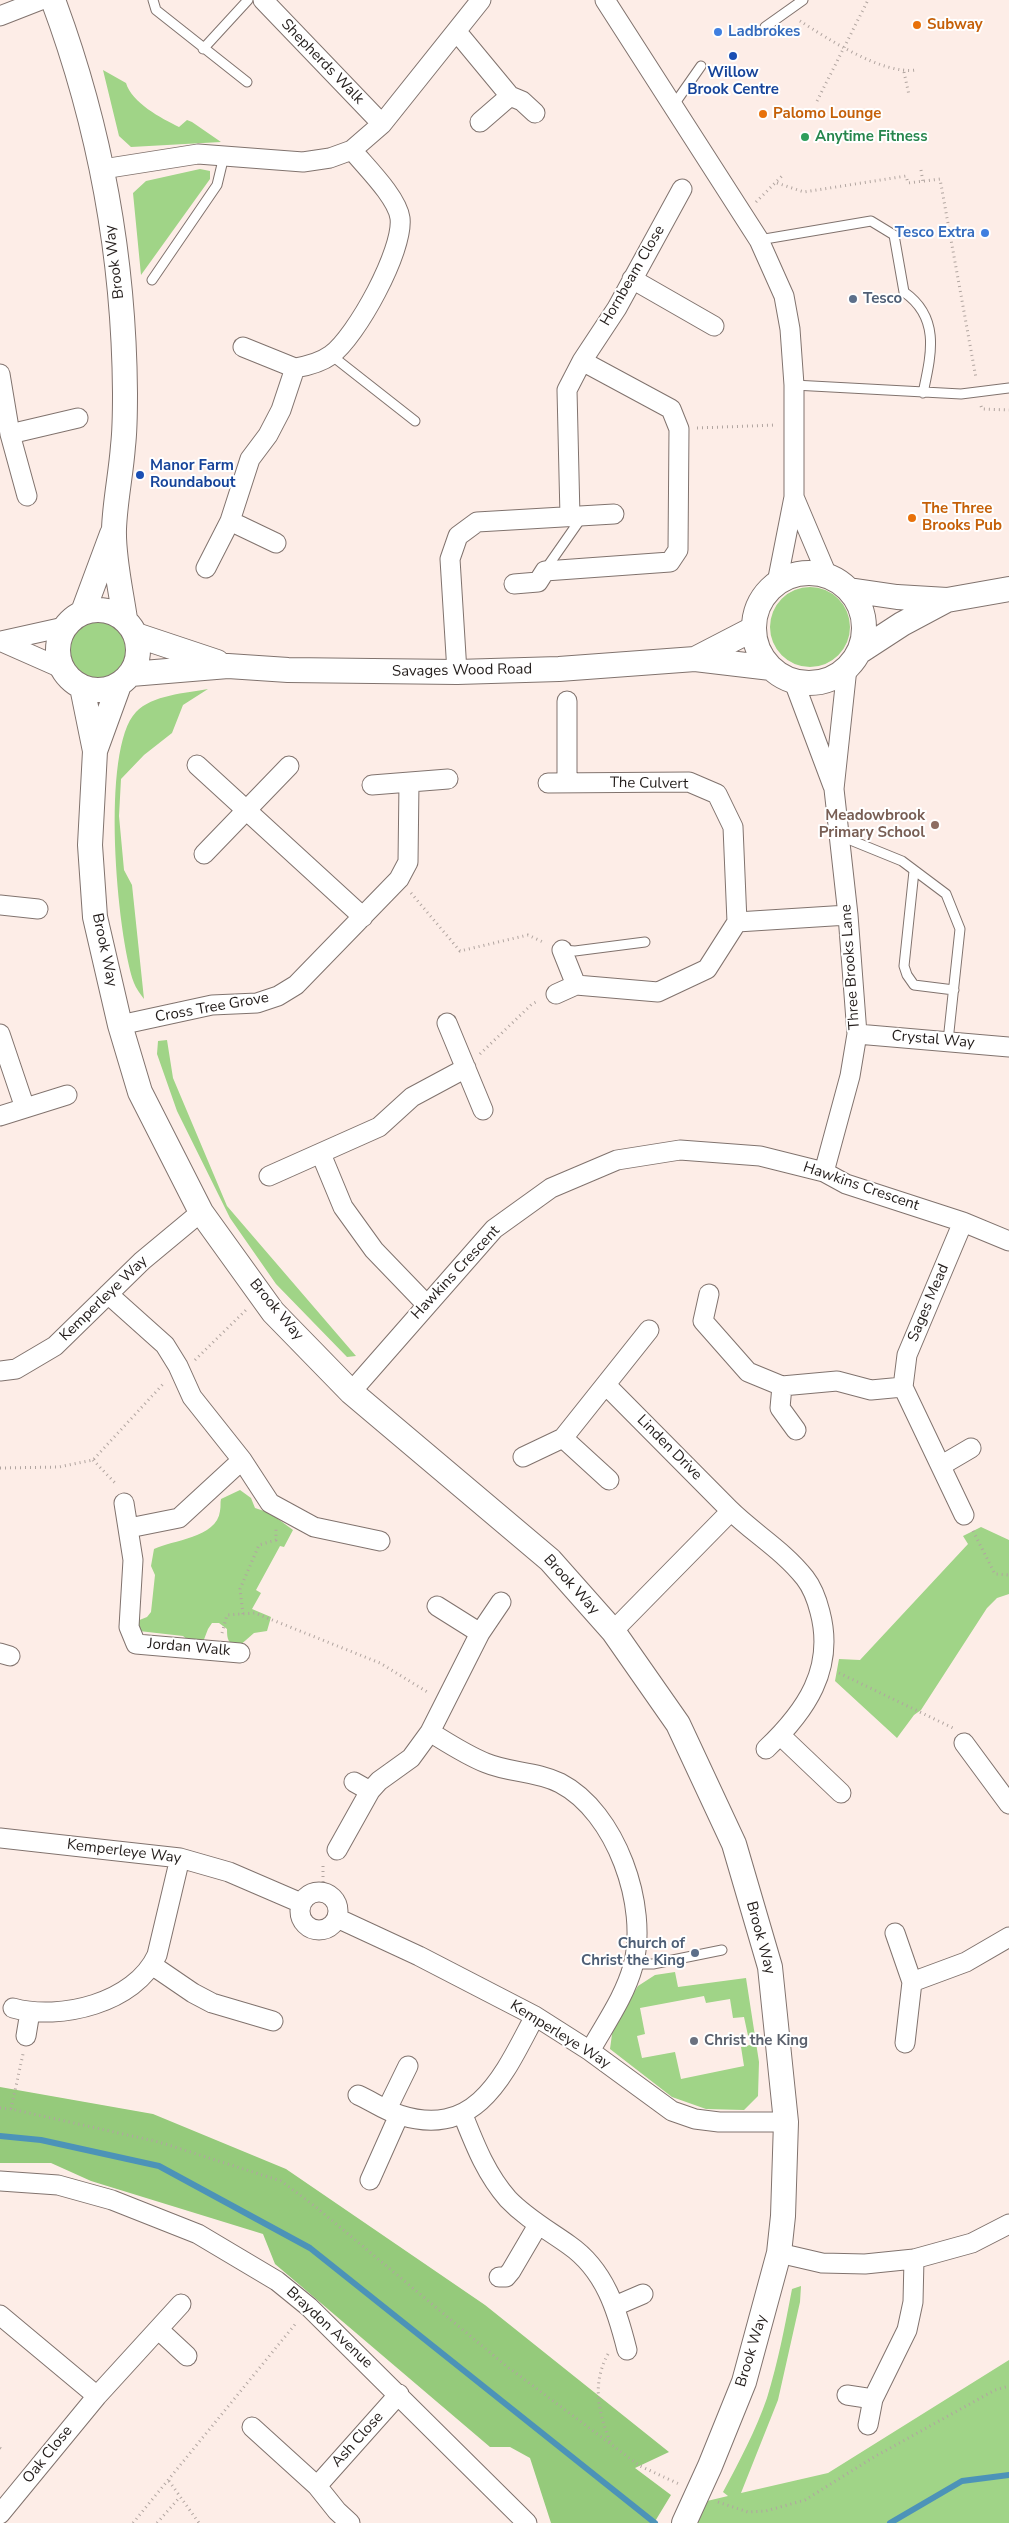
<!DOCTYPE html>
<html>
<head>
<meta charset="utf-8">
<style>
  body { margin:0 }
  canvas { display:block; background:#fdede7 }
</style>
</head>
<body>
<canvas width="1009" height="2523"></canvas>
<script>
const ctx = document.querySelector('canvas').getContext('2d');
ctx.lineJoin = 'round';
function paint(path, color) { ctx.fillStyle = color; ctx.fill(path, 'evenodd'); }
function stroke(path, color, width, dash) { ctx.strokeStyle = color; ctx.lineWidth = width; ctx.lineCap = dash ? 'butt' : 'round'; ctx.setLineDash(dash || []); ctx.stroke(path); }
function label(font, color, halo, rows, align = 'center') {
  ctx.font = font + ' "Nunito Sans",sans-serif'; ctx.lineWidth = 4; ctx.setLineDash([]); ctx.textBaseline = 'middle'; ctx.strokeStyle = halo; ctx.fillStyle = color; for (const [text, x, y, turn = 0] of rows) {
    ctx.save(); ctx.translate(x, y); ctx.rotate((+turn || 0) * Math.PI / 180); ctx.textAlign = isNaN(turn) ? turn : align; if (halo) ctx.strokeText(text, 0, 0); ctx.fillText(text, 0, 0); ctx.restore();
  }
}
const green = new Path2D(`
  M103,70L126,83C132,103 161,118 179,127L187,120L192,122L221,142L131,147L119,136Z
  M200,169L210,171V179L141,275L133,193L146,181Z
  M770 627a40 40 0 1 1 80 0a40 40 0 1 1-80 0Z
  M67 649a30 30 0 1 1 60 0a30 30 0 1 1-60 0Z
  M208,689L183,705L172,733L144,755L121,779L119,816L124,870L132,885L144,999C140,994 136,988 134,983C117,935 100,749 136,712C152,695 186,693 208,689Z
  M167,1040L173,1078L227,1206L356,1356L347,1357L276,1284L230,1218L177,1111L157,1054L158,1041Z
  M240,1490L251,1498L255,1508L270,1513L293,1530L284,1547L280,1546L256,1590L261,1593L252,1609L271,1617L267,1631L254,1633L238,1647C228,1643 227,1640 227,1629L219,1623H212L208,1629L203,1642L188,1640L183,1636L139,1631L137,1621L147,1617L151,1612L155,1575L151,1566L154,1549C172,1540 217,1538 220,1511C221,1506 220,1503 221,1499Z
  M981,1527L1009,1540V1594L997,1598L987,1608L921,1710L914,1715L897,1738L835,1681L839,1659L860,1660L968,1544L963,1536Z
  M675,1972L678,1987L746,1978L759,2062L758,2096L744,2110L706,2109L672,2097L610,2049L613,2027L638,1986L655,1975ZM704,1996L706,2003L730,1999L733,2018L744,2017L750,2045L741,2047L744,2066L681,2079L675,2052L642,2058L637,2036L645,2034L640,2008Z
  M801,2286L800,2302L778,2400L741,2493L828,2473L1009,2360V2523H696L707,2501L728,2496L723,2492C739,2462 756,2430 767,2398C778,2362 785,2326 792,2289Z`);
const forest = new Path2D(`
  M0,2087L153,2114L286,2169L485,2305L669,2452L635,2468L671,2495L654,2523H551L530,2458L510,2447H490L275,2264L263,2234L91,2181L51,2163H0Z`);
const stream = new Path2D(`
  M0,2136L41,2140L159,2166L310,2248L655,2523
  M890,2523L962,2481L1009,2475`);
const path = new Path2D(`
  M800,21C828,39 883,75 916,70
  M904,72L909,95
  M817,101L868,0
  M921,170L923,182
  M777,183L804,192L906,176L908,183L940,179L976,378
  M756,202L782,176
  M981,406L982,409L1009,410
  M697,428L776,425
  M411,893L460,951L528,935L545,943
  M480,1054L532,1004L538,1001
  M195,1360L246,1310
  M93,1460L117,1485
  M0,1468L59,1467L93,1460L165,1382
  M973,1531L995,1574L1009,1575
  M243,1614L240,1589L259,1545L276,1540V1529
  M222,1633L227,1615L255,1613L380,1663L429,1693
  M839,1673L953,1728
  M323,1892V1862
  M0,2108L11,2109L159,2142L281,2181L317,2208L505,2365L640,2466L679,2484
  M11,2109L23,2054
  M608,2354C591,2385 599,2414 611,2444
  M0,2448L4,2451
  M169,2481L199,2523
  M718,2502L748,2512L766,2511L805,2500L874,2457L995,2390L1009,2386
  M133,2523L297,2322
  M157,2523L180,2497`);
const service = new Path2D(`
  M153,0L156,10L247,82
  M765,27L803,0
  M203,49L248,0
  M673,106L701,66
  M759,240L871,221L894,235L904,292C941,318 931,355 923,393
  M152,280L217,185L224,156
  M331,355L415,421
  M794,385L961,394L1009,388
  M545,570L582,517
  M838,835L902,861L946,894L960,929L948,1041
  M914,871L904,966L907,975L914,985L954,990
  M563,950L575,951L645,942
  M634,1964H653L722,1950`);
const minor = new Path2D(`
  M263,0L382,124
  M605,0L759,240L784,296L790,329L794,385V497L777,583
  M0,16L41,0
  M457,32L510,96L522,101L535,113
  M480,122L510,96
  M103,169L198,154L303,162L330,158L352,150L382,124L481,0
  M632,279L714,326
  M243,347L295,368
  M0,374L10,434L27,496
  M10,434L78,418
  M794,497L827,575
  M570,517L567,390L582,361L617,308L682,189
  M230,521L276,543
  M206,568L230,521L250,459L268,435L281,410L295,368C307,366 320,363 331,355C356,337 404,250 400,218C397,197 366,167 352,150
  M514,584L538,582L545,571L670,562L678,550L679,429L671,409L582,361
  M0,641L61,668
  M1,641L64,627
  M457,672L450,559L458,536L477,522L614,514
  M794,682L833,786
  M197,765L363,917
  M548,783L689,782L717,794L733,827L737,922L707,969L658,992L576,985L556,994
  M567,783V701
  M372,785L448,779
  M204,854L289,766
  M0,905L38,909
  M737,922L848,915
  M562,950L576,985
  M447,1023L483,1110
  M120,1025L212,1005L257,1003L278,996L296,985L399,879L408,862L409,783
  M0,1034L25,1108
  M857,1034L1009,1047
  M0,1116L67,1095
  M321,1154L343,1207L374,1250L426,1304
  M824,1172L850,1076L857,1034L848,915L834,789L847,668
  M269,1176L379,1127L412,1097L466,1068
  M108,1294L165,1345L178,1366L192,1397L242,1460L270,1503L314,1527L380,1541
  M709,1294L703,1321L748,1372L782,1386L837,1381L871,1390L903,1387L964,1515
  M0,1371L16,1369L55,1346L142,1261L201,1212
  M606,1385C647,1426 688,1468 729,1509C753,1533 783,1550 805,1578C812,1587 817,1600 820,1612C835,1669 806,1711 766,1749
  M782,1386L780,1408L796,1430
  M903,1387L907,1355L963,1222
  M351,1392L494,1229L551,1188L617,1160L680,1150L760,1156L824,1172L846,1184L963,1222L1009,1241
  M563,1438L609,1480
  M523,1457L563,1438L649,1330
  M942,1465L971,1448
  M124,1503L133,1560L129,1627L136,1644L240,1653
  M129,1528L179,1518L242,1460
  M437,1606L480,1633
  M613,1631L731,1511
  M0,1653L10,1656
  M430,1732C448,1743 466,1755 486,1763C510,1773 536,1771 560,1783C616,1812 649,1906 633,1966C625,1996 605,2024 590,2051
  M780,1735L841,1793
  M964,1743L1009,1804
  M354,1782L370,1791
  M0,1838L180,1858L229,1872L301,1903
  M337,1850L370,1791L379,1781L411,1758L430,1732L480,1633L501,1602
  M300 1911a19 19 0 1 1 38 0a19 19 0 1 1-38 0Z
  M337,1918L419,1956L535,2016L590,2051L672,2111L695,2119L719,2122H786
  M895,1933L912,1982L905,2043
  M152,1965L193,1993L212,2003L273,2021
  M912,1982L966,1962L1009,1937
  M13,2008C60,2021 135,2003 157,1955L180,1858
  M26,2036L30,2012
  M358,2095C372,2101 385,2111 400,2115C478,2140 505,2072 535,2016
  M387,2109L408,2066
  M463,2115C475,2145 486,2174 508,2199C526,2218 548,2230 569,2245C605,2270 617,2310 627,2350
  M370,2180L399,2115
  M0,2181L58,2185L112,2200L198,2234L277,2281L309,2307L527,2523
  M779,2253L822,2263L865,2264L914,2259L972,2243L1009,2224
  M499,2277H506L511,2271L538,2225
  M615,2306L643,2294
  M0,2315L97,2396
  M159,2330L187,2356
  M847,2395L873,2399
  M868,2425L873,2399L907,2330L913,2302L914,2259
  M252,2427L317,2486L337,2511L350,2523
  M317,2486L399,2394
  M0,2514L97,2396L181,2304`);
const tertiary = new Path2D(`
  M53,0C100,126 124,259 125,393C125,411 125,429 123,446C121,474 115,501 114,529C113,557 121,591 125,619
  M754 628a55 55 0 1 1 110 0a55 55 0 1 1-110 0Z
  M849,590L897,597L947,600L1009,589
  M58 650a40 40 0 1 1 80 0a40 40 0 1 1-80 0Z
  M83,612L112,534
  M136,635L217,662
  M859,652L902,624L947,600
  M695,659L753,629
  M131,674L228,666L288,670L457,672L559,669L695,659L771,668
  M82,687L95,751L90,845L95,917L120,1025L140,1092L201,1212L273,1312L351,1392L550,1560L613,1631L678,1724L734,1844L770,1967L786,2122L783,2216L779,2253L744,2382L710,2466L684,2523
  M95,751L119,685`);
const markers = [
  [917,25,5,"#e8710a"],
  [718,32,5,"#3f7fe0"],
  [733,56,5,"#1a4fb4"],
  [763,114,5,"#e8710a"],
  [805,137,5,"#2e9e5b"],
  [985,233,5,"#3f7fe0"],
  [853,299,5,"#5c6f8a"],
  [140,475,5,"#1a4fb4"],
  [912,518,5,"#e8710a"],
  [935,825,5,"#8d6e63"],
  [695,1953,5,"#5c6f8a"],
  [694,2041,5,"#6b7280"]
];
const foodNames = [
  ["Subway",927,25],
  ["Palomo Lounge",773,114],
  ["The Three",922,509],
  ["Brooks Pub",922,526]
];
const shopNames = [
  ["Ladbrokes",728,32],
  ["Tesco Extra",975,233,"right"]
];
const streetNames = [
  ["Shepherds Walk",322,62,46],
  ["Brook Way",115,262,-97],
  ["Hornbeam Close",633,276,-60],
  ["Savages Wood Road",462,671,-1],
  ["The Culvert",649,784,1],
  ["Brook Way",104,950,78],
  ["Three Brooks Lane",851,967,-94],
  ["Cross Tree Grove",212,1008,-10],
  ["Crystal Way",933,1040,5],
  ["Hawkins Crescent",861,1187,19],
  ["Hawkins Crescent",456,1273,-47],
  ["Kemperleye Way",104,1299,-44],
  ["Sages Mead",929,1303,-67],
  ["Brook Way",276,1310,50],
  ["Linden Drive",669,1448,45],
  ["Brook Way",571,1585,48],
  ["Jordan Walk",189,1648,5],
  ["Kemperleye Way",124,1852,7],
  ["Brook Way",760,1938,75],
  ["Kemperleye Way",560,2035,32],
  ["Braydon Avenue",329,2328,43],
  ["Brook Way",752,2351,-73],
  ["Ash Close",358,2440,-48],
  ["Oak Close",48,2455,-51]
];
const transitNames = [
  ["Willow",733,73],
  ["Brook Centre",733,90],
  ["Manor Farm",150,466,"left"],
  ["Roundabout",150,483,"left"]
];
const leisureNames = [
  ["Anytime Fitness",815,137]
];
const serviceNames = [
  ["Tesco",863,299],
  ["Church of",685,1944,"right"],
  ["Christ the King",685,1961,"right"]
];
const educationNames = [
  ["Meadowbrook",925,816],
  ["Primary School",925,833]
];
const worshipNames = [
  ["Christ the King",704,2041]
];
paint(green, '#a0d487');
paint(forest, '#95ca7b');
stroke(stream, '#4c93b8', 6);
stroke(service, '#81736e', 11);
stroke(minor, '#81736e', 21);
stroke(tertiary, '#81736e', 26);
stroke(path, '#b1a5a0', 3, [1, 4]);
stroke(service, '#fff', 9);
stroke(minor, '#fff', 19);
stroke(tertiary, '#fff', 24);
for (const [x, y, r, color] of markers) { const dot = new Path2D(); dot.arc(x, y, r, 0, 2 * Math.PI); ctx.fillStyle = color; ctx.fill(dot); stroke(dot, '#fff', 2); }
label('bold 15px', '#c56008', '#fff', foodNames, 'left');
label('bold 15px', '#366cbe', '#fff', shopNames, 'left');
label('15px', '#221c1a', '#fff', streetNames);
label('bold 15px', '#164399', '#fff', transitNames);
label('bold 15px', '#27864d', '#fff', leisureNames, 'left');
label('bold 15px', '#4e5e75', '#fff', serviceNames, 'left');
label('bold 15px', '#785e54', '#fff', educationNames, 'right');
label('bold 15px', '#5b616d', '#fff', worshipNames, 'left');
</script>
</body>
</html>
